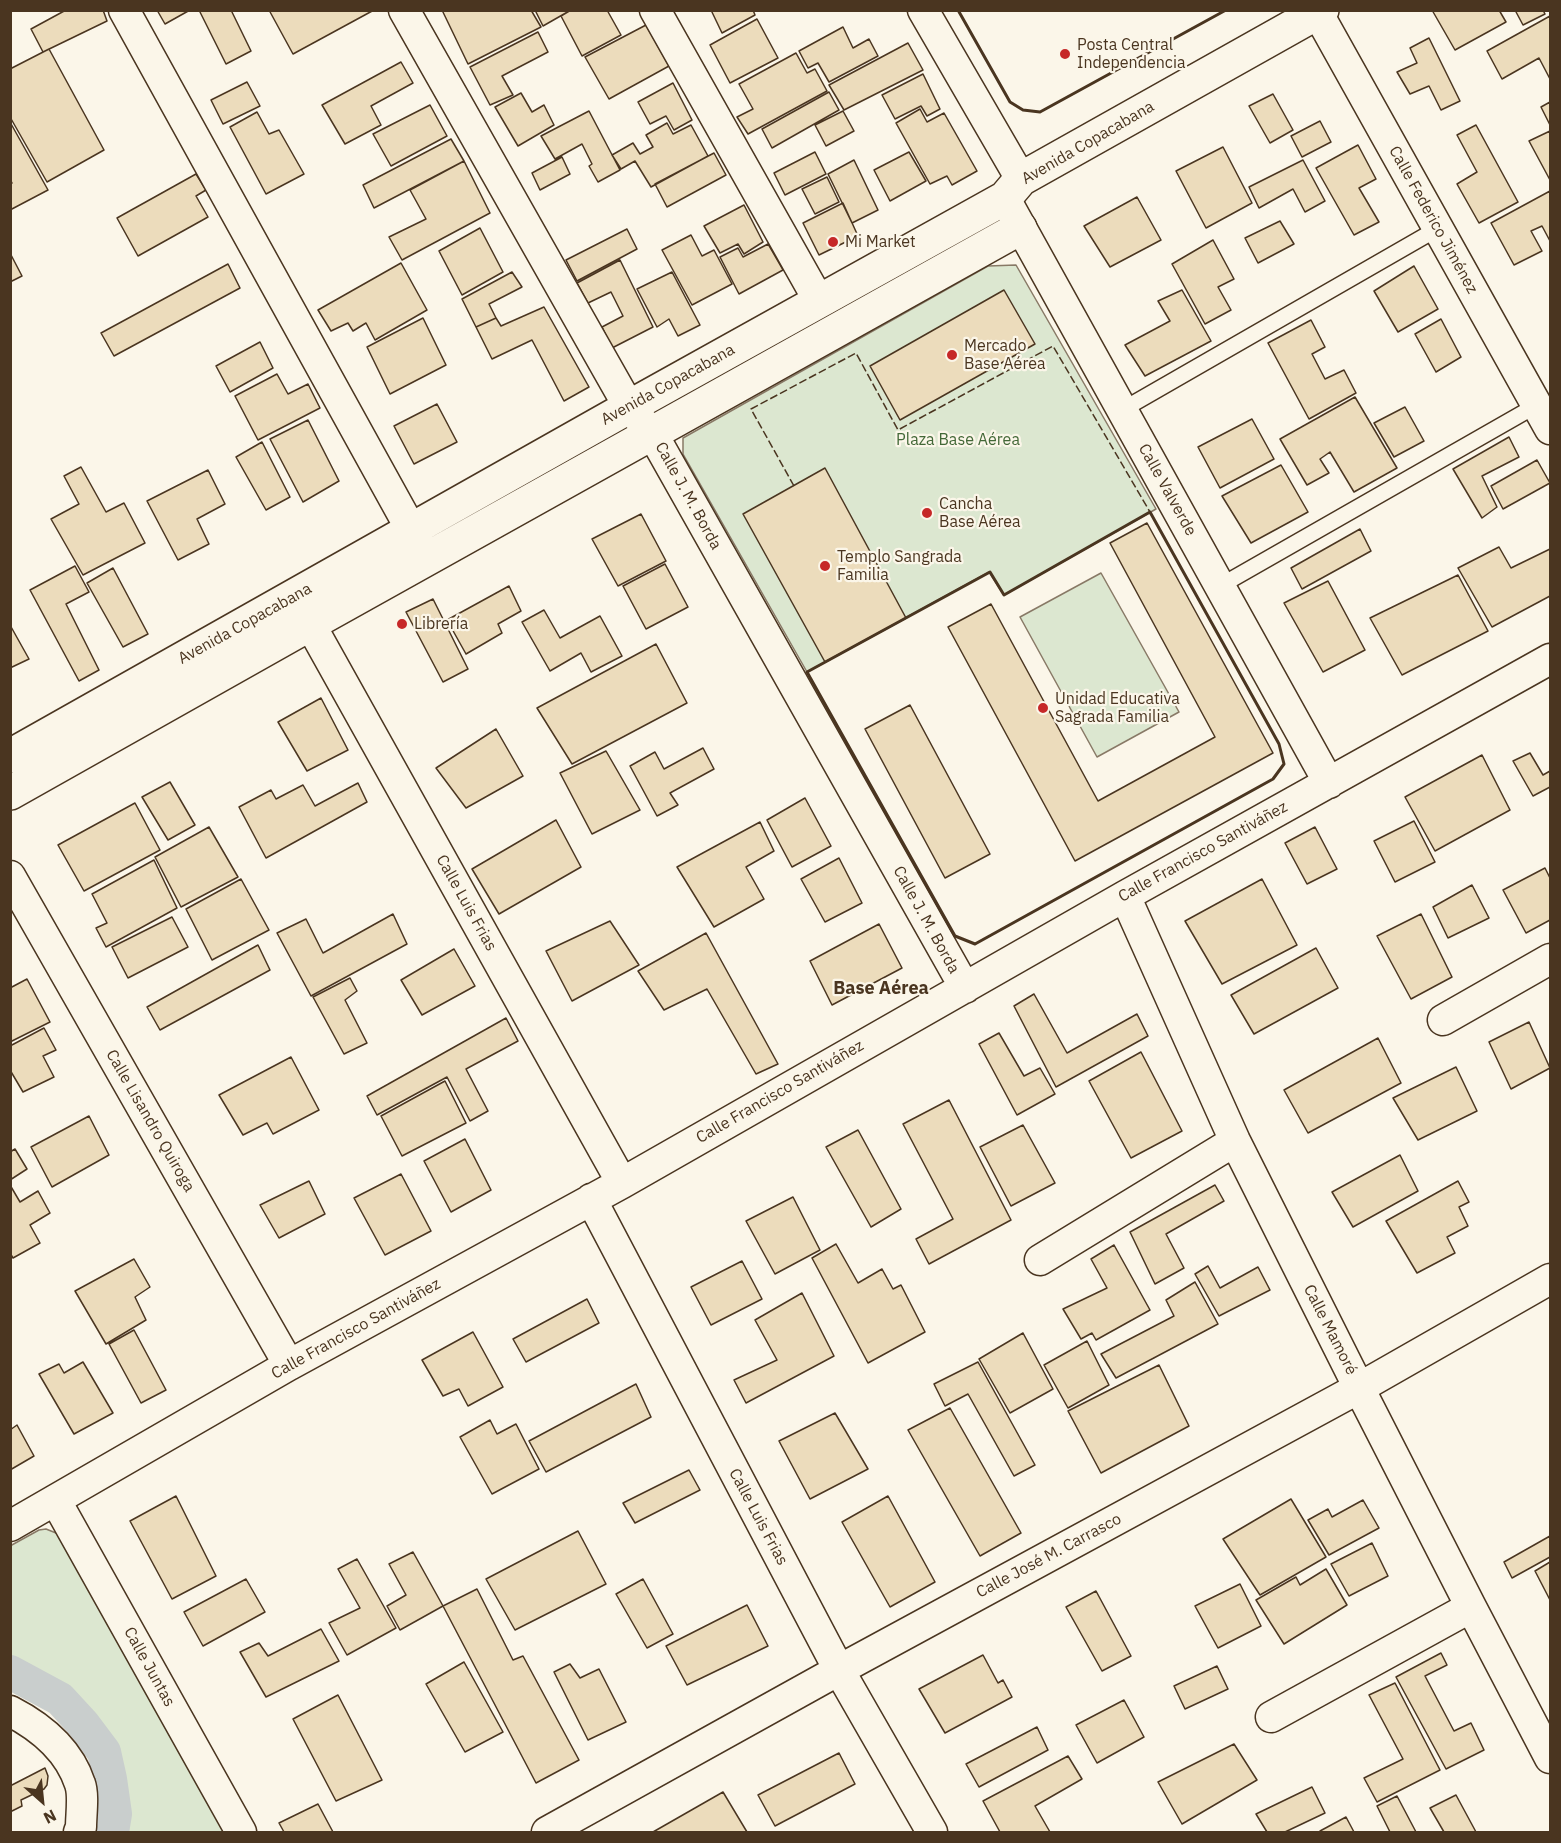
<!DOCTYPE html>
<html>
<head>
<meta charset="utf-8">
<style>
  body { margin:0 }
  #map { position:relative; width:1561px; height:1843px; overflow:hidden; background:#fbf6e9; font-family:"IBM Plex Sans",sans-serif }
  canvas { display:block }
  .frame { position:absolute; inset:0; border:12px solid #4a3520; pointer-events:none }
  .north { position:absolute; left:12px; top:1771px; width:60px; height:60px; -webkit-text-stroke:4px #fbf6e9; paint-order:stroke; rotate:153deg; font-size:16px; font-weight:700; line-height:24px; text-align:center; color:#4a3520 }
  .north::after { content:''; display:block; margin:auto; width:21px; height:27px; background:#4a3520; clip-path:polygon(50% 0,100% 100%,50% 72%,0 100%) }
</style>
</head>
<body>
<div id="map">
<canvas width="1561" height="1843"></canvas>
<div class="frame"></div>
<div class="north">N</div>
</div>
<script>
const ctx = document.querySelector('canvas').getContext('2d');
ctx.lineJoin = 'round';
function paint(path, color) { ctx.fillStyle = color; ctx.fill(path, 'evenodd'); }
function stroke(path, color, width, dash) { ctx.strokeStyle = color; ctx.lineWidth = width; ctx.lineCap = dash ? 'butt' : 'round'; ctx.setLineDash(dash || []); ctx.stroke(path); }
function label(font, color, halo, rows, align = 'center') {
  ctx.font = font + ' "IBM Plex Sans",sans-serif'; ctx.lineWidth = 4.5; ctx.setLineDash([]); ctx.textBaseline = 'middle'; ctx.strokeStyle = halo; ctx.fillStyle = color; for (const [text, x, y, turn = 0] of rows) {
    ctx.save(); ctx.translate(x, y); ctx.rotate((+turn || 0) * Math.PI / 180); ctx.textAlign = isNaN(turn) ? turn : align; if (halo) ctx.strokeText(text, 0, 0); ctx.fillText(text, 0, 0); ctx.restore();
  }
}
const green = new Path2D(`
  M1016,265L1156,509L1004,595L989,572L807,672L683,454V438L988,266Z
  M1101,573L1179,712L1097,757L1020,617Z
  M46,1529L61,1535L229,1832H126C136,1779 111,1726 68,1694C51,1681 29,1672 11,1662L10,1546L39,1530Z`);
const canal = new Path2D(`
  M10,1672L60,1699L83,1724L104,1752L110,1779L115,1814L112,1832`);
const building = new Path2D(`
  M66,10H103L107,21L43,52L31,29Z
  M157,10H190L165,24Z
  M199,10H231L251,51L226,64Z
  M269,10H374L293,54Z
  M442,10H531L541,27L468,64Z
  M535,10H571L543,26Z
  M571,10H607L621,35L582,56L561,16Z
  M711,10H753L755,15L722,33Z
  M1432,10H1499L1506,22L1455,50Z
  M1515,10H1543L1545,14L1523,25Z
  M1550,16V79L1539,58L1502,79L1487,51Z
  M757,19L778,58L730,83L710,45Z
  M646,25L669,66L609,99L585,57Z
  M843,27L853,48L869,39L878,56L829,82L818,63L808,68L799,51Z
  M538,32L548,52L502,76L513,95L490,105L470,67Z
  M1429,38L1460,101L1441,110L1429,86L1410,94L1397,72L1417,63L1410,48Z
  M908,43L923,70L844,110L829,85Z
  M49,49L104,150L47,182L10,117V69Z
  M796,53L807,73L815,69L827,91L748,134L737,117L753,109L739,84Z
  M401,62L413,83L371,106L381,125L345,144L322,105Z
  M923,74L940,109L927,116L921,106L895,119L882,95Z
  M247,82L260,106L223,124L211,100Z
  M673,83L692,120L674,130L666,116L650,124L638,102Z
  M829,92L839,110L772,148L762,129Z
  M521,93L532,112L544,105L554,125L518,146L495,107Z
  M1273,94L1293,130L1270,143L1249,106Z
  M1550,102V125L1541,107Z
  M430,105L447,136L391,166L373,134Z
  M920,109L927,122L944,113L977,171L952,185L947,176L930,184L896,123Z
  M589,111L620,170L598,182L589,166L592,164L582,144L555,159L541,136Z
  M843,111L854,131L826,146L815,125Z
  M257,112L269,134L279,130L304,174L266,194L230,127Z
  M1320,121L1331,142L1302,157L1291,136Z
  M10,122L48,190L10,210V184L12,183L10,179Z
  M667,123L673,134L691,125L708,156L651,187L635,161L621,169L612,155L633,143L640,154L653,147L646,135Z
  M1476,125L1518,202L1479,223L1457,184L1477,172L1457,135Z
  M1550,131V180L1529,141Z
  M451,139L464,161L374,208L363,185Z
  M1358,145L1376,179L1359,188L1379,222L1354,235L1316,168Z
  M1223,147L1252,203L1206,228L1176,171Z
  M815,152L826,174L785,195L774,173Z
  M909,152L926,181L890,201L874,170Z
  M714,153L726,175L667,207L655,184Z
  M562,157L570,174L540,190L532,173Z
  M854,160L878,210L852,223L828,174Z
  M1303,160L1325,201L1305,212L1293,189L1259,208L1249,187Z
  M464,161L490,213L402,260L389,237L426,219L410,190Z
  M196,174L206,190L196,196L208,217L138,256L117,218Z
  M827,177L839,202L815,214L802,189Z
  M1550,191V241L1542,226L1531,231L1542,251L1514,265L1491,223Z
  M1137,197L1161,240L1110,267L1084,226Z
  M843,203L858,236L819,255L803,223Z
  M744,205L763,242L744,254L738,244L720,253L704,226Z
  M1280,221L1294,244L1258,263L1245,238Z
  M480,228L503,272L462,295L439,251Z
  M627,229L637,249L577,281L566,260Z
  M691,235L702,256L714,250L732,284L692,305L662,250Z
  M1213,240L1234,279L1218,287L1231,310L1205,324L1172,264Z
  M768,244L783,270L739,294L720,257L738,248L743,257Z
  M10,253L22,276L10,282Z
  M620,260L653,327L612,348L602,327L623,316L611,292L588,303L577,283Z
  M401,263L427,310L375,340L366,323L353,331L348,323L331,331L318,310Z
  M228,264L240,288L114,356L101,333Z
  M1414,266L1438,309L1398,332L1374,291Z
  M512,272L522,287L489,304L496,318L476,327L462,299Z
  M672,272L700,325L678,336L669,319L657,327L637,289Z
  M1004,290L1035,344L900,420L870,366Z
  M1182,290L1211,341L1145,376L1125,345L1170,321L1158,301Z
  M544,307L589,387L564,401L532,340L492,359L476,327L496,318L501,326Z
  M423,318L446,365L390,394L367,347Z
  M1441,319L1461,357L1436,372L1415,334Z
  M1311,320L1325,347L1312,354L1325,379L1344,370L1356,393L1309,419L1268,343Z
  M260,342L273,368L230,392L216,366Z
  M277,374L288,394L308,384L320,408L258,440L235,396Z
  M1355,397L1397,468L1354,492L1330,452L1320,459L1329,473L1307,485L1280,439Z
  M437,404L457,442L414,464L394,426Z
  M1405,407L1424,441L1394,457L1374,423Z
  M1252,419L1274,459L1220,488L1198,447Z
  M308,420L339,481L303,502L270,439Z
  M1509,437L1519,457L1482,476L1497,507L1482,518L1453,469Z
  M262,442L290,497L266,510L236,457Z
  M1537,460L1550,483L1503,509L1491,486Z
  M1281,465L1308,512L1251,543L1222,496Z
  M81,467L106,512L124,503L145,543L83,575L51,519L79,504L64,476Z
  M825,468L906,618L825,662L743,514Z
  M208,470L225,504L197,519L209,544L178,560L147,501Z
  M641,514L666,561L618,586L592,539Z
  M1147,523L1273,753L1075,861L948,627L991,604L1098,801L1215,737L1110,543Z
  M1360,529L1371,551L1302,589L1291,568Z
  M1499,547L1511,568L1550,549V596L1492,627L1458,568Z
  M665,564L688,607L646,629L623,586Z
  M75,566L89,592L66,604L99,670L79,681L30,590Z
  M113,568L148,634L123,647L87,583Z
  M1458,575L1488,631L1402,675L1370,618Z
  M1328,581L1365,650L1323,672L1284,603Z
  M509,586L521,611L498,624L502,633L466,654L447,620Z
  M433,599L468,669L443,682L406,612Z
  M544,610L560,638L600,616L622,656L591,672L581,653L550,671L522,622Z
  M10,625L29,659L10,668Z
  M656,644L687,703L572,764L537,708Z
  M321,698L348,750L307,771L278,722Z
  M910,705L990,854L945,878L865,729Z
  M496,729L523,776L466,808L436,768Z
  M703,748L714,769L670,793L678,805L657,816L630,766L655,752L664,769Z
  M606,751L640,810L592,834L560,773Z
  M1530,753L1543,775L1550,771V787L1533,796L1513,761Z
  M1482,755L1510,810L1435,851L1405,797Z
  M170,782L195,825L168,840L142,797Z
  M358,783L367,802L266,858L239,807L271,790L276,799L303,785L315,806Z
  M805,798L831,846L792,867L767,820Z
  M135,803L160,850L84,891L58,845Z
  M556,820L581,867L499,914L472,869Z
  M1414,821L1435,862L1395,882L1374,841Z
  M760,822L774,851L746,867L764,899L714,927L677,867Z
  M209,827L238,877L181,907L155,857Z
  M1315,827L1337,869L1307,884L1285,843Z
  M839,858L862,903L825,922L801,879Z
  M154,860L177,908L106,947L96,928L107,923L92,894Z
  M1545,868L1550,878V920L1526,933L1503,890Z
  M241,879L269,930L212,960L186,909Z
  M1262,879L1297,945L1222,984L1185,921Z
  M1472,885L1489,918L1448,938L1433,907Z
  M393,914L407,944L311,996L277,933L306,919L323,953Z
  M1421,914L1452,977L1411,999L1377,936Z
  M172,917L188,947L128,978L112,947Z
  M610,921L639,965L572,1001L546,951Z
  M879,924L902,968L832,1005L810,961Z
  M706,933L778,1064L756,1074L707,989L664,1010L638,971Z
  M258,945L270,970L160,1030L147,1007Z
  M1316,948L1338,988L1254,1034L1231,995Z
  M454,949L475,986L422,1015L401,980Z
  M350,978L357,991L345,1000L367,1043L344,1054L313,997Z
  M27,979L50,1022L10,1042V988Z
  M1034,994L1067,1053L1137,1014L1148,1036L1056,1087L1014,1006Z
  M506,1018L518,1041L466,1069L488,1111L470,1121L447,1077L377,1115L367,1096Z
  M1529,1022L1550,1068L1511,1089L1489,1042Z
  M44,1028L56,1050L43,1056L54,1077L23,1092L10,1070V1046Z
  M999,1033L1024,1076L1040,1068L1055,1094L1017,1115L979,1044Z
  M1378,1038L1401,1083L1308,1133L1284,1090Z
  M1141,1052L1182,1131L1131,1158L1089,1081Z
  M291,1057L319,1110L273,1134L267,1123L243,1135L219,1095Z
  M1456,1067L1477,1111L1418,1140L1393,1098Z
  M445,1081L466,1123L402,1156L381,1116Z
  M949,1100L1011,1220L929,1264L916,1239L953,1219L903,1124Z
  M89,1116L109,1155L52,1187L31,1147Z
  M1023,1125L1055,1183L1011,1206L980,1147Z
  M858,1130L901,1209L871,1227L826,1147Z
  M465,1139L491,1190L451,1212L424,1161Z
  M15,1149L27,1169L10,1180V1152Z
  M1400,1155L1418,1191L1353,1227L1332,1192Z
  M401,1174L431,1231L385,1255L354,1198Z
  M309,1181L325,1214L279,1238L260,1205Z
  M1458,1181L1469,1202L1459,1207L1468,1226L1447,1237L1455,1253L1417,1273L1386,1221Z
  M10,1185L20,1202L38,1191L50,1213L30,1225L40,1243L13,1258L10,1253Z
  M1215,1185L1224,1201L1166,1234L1184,1268L1155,1284L1130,1232Z
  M793,1197L820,1250L775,1274L746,1221Z
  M836,1244L858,1283L882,1269L893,1289L901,1285L925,1332L868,1363L812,1258Z
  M1114,1245L1150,1310L1096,1340L1092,1333L1081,1339L1063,1309L1107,1288L1091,1259Z
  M134,1259L150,1287L135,1297L146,1320L106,1344L75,1291Z
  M742,1261L762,1299L711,1325L691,1287Z
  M1208,1266L1220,1288L1258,1267L1270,1290L1219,1316L1195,1274Z
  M1195,1282L1218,1324L1116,1378L1101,1354L1174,1316L1166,1300Z
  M802,1293L834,1356L746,1403L734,1380L777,1360L755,1320Z
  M587,1299L599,1323L526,1362L513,1339Z
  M134,1330L166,1390L141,1403L109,1344Z
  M473,1332L503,1387L468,1406L459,1389L443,1396L422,1360Z
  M1023,1333L1053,1389L1010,1413L979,1359Z
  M1087,1341L1109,1385L1068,1408L1044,1365Z
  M83,1362L113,1413L74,1434L39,1374L59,1364L64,1373Z
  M978,1362L1035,1465L1014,1476L968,1394L945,1406L934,1384Z
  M1159,1365L1189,1426L1101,1473L1068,1411Z
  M636,1384L651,1417L546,1472L529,1441Z
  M950,1408L1021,1533L980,1556L908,1430Z
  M835,1413L868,1469L810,1499L779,1441Z
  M490,1420L497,1434L516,1424L539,1469L492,1494L460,1437Z
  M17,1425L34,1456L10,1470V1430Z
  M689,1470L700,1490L635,1523L623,1503Z
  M176,1496L216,1576L172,1599L130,1521Z
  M888,1496L935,1582L890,1607L842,1522Z
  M1291,1499L1326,1557L1260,1595L1223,1539Z
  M1363,1500L1379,1528L1329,1555L1308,1520L1328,1509L1332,1517Z
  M578,1531L606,1584L515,1630L486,1579Z
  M1550,1536V1557L1512,1578L1504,1562Z
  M1372,1543L1388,1576L1349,1596L1331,1564Z
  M413,1552L443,1606L400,1630L387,1606L406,1595L389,1564Z
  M357,1559L396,1628L347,1655L329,1623L360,1608L338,1569Z
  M1550,1562V1600L1535,1571Z
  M1326,1569L1347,1605L1284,1644L1256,1600L1296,1577L1300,1585Z
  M246,1579L265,1612L203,1646L184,1612Z
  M643,1579L673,1634L647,1648L616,1594Z
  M1240,1584L1261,1626L1218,1648L1195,1606Z
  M477,1589L513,1660L523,1656L579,1760L536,1783L443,1606Z
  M1096,1591L1131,1656L1102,1671L1066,1607Z
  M747,1605L768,1646L687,1685L666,1646Z
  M321,1629L339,1661L266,1697L240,1652L259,1643L268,1656Z
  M1441,1653L1447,1665L1425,1676L1454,1731L1471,1723L1484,1750L1446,1769L1396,1677Z
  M983,1655L998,1683L1003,1680L1012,1697L945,1733L919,1689Z
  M464,1662L503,1732L465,1752L426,1684Z
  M570,1664L580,1678L599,1669L626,1722L588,1740L554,1672Z
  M1217,1666L1228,1689L1185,1709L1174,1686Z
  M1395,1683L1440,1770L1377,1802L1364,1778L1403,1759L1369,1695Z
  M338,1695L382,1780L336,1801L293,1719Z
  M1124,1700L1144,1737L1097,1763L1076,1725Z
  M1037,1727L1048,1750L979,1787L966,1764Z
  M1234,1744L1257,1780L1182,1824L1158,1782Z
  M839,1753L855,1784L775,1826L758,1795Z
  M1068,1756L1082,1779L1035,1806L1050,1832H1000L983,1801Z
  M45,1768L48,1776L47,1785L44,1789L21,1800L22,1806L10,1812V1786Z
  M1312,1787L1325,1813L1285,1832H1267L1256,1814Z
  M723,1792L747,1832H653Z
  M1456,1795L1476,1832H1444L1430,1808Z
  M1397,1796L1416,1832H1390L1377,1806Z
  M318,1804L333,1832H284L279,1823Z
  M1346,1817L1354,1832H1321L1320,1831Z`);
const lane = new Path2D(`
  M1122,410L1437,229
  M1220,586L1537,405`);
const street = new Path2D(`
  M124,10L423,551
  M404,10L629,407L652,433L965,988
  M655,10L819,301
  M923,10L1021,179
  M1316,10L1550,429
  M1009,206L1329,783
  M310,624L622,1183
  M10,876L289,1365
  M1125,896L1235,1141L1359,1388L1471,1607L1550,1758
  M1443,1020L1550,959
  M591,1199L839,1670L932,1832
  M1040,1260L1235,1141
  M56,1501L241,1832
  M10,1526L289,1365L622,1183L1125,896L1550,659
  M10,1711C41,1727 69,1750 80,1784C84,1795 81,1815 81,1827L79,1832
  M1271,1717L1471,1607
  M547,1832L839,1670L1359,1388L1550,1279`);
const secondary = new Path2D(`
  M10,756L629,407L1005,198L1021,179L1322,10
  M10,793L310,624L1020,228`);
const fence = new Path2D(`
  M794,486L751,409L856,353L898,430L1053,346L1150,512`);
const wall = new Path2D(`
  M958,10L1010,102L1023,110L1040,112L1226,10
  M1150,512L1279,744L1284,764L1273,779L975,944L955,936L807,672L990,572L1004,595Z`);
const markers = [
  [1065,54,6,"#c62828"],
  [833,242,6,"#c62828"],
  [952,355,6,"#c62828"],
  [927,513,6,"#c62828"],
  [825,566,6,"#c62828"],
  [402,624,6,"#c62828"],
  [1043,708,6,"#c62828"]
];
const poiNames = [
  ["Posta Central",1077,45],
  ["Independencia",1077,63],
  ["Mi Market",845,242],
  ["Mercado",964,346],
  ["Base Aérea",964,364],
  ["Cancha",939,504],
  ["Base Aérea",939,522],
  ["Templo Sangrada",837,557],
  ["Familia",837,575],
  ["Librería",414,624],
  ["Unidad Educativa",1055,699],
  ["Sagrada Familia",1055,717]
];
const streetNames = [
  ["Avenida Copacabana",1088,143,-30],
  ["Calle Federico Jiménez",1433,220,61],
  ["Avenida Copacabana",668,385,-29],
  ["Calle Valverde",1167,490,61],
  ["Calle J. M. Borda",688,496,61],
  ["Avenida Copacabana",245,624,-29],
  ["Calle Francisco Santiváñez",1203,852,-29],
  ["Calle Luis Frias",466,903,61],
  ["Calle J. M. Borda",926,920,61],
  ["Calle Francisco Santiváñez",780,1092,-30],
  ["Calle Lisandro Quiroga",150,1121,60],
  ["Calle Francisco Santiváñez",356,1329,-29],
  ["Calle Mamoré",1330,1330,63],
  ["Calle Luis Frias",758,1517,62],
  ["Calle José M. Carrasco",1049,1556,-28],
  ["Calle Juntas",149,1667,61]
];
const parkNames = [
  ["Plaza Base Aérea",958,440]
];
const neighbourhoodNames = [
  ["Base Aérea",881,989]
];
paint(green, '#dce7d0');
stroke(green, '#887966', 1.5);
stroke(canal, '#c9cecd', 34);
paint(building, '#ecdcbc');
stroke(building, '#4a3520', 1.5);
stroke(lane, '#4a3520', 18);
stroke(street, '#4a3520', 33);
stroke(secondary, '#4a3520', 36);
stroke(lane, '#fbf6e9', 15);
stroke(street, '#fbf6e9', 30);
stroke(secondary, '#fbf6e9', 33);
stroke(fence, '#4a3520', 1.5, [8, 3]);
stroke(wall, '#4a3520', 3);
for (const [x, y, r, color] of markers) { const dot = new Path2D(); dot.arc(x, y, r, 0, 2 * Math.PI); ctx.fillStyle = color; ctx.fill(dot); stroke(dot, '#fbf6e9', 2); }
label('16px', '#4a3520', '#fbf6e9', poiNames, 'left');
label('16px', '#4a3520', '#fbf6e9', streetNames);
label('16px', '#436837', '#fbf6e9', parkNames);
label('bold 18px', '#4a3520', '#fbf6e9', neighbourhoodNames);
</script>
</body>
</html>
